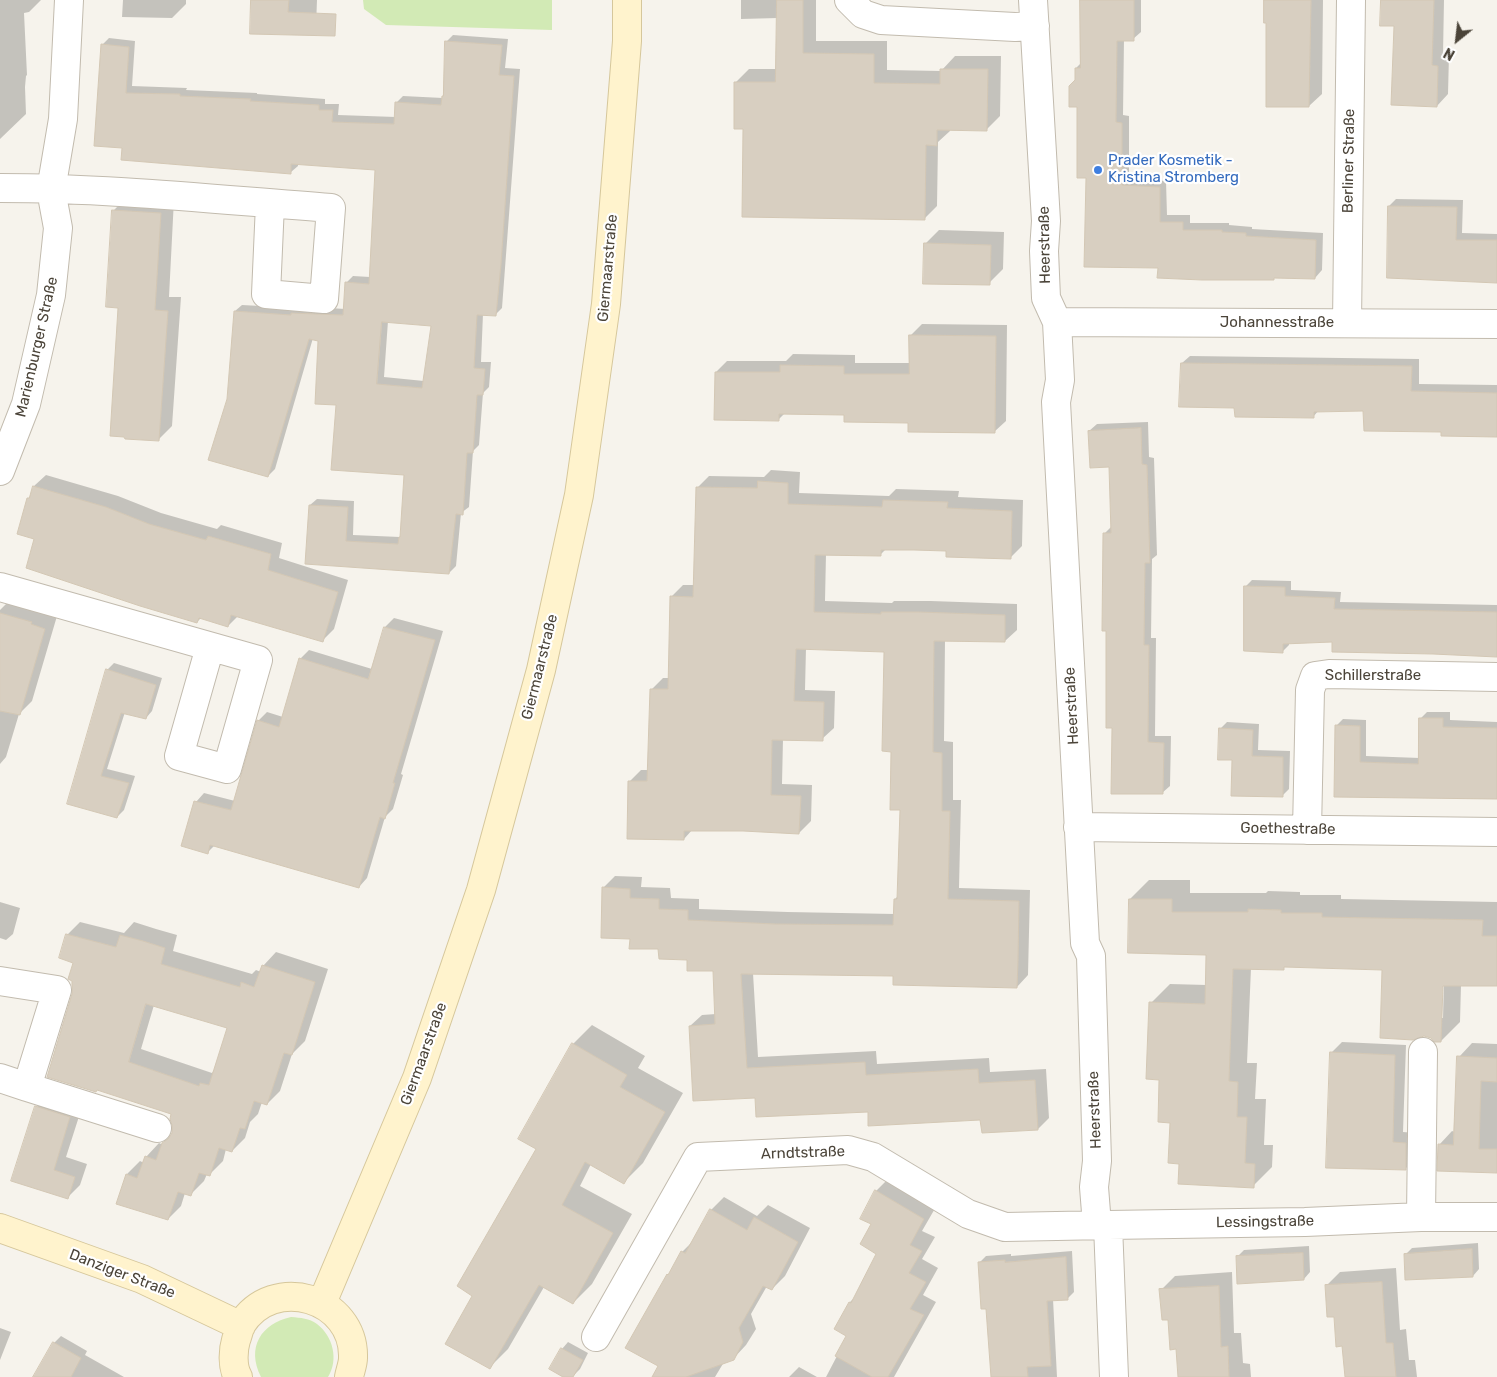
<!DOCTYPE html>
<html>
<head>
<meta charset="utf-8">
<style>
  body { margin:0 }
  #map { position:relative; width:1497px; height:1377px; overflow:hidden; background:#f6f3ec; font-family:Rubik,sans-serif }
  canvas { display:block }
  .north { position:absolute; left:1432px; top:15px; width:50px; height:50px; -webkit-text-stroke:4px #fff; paint-order:stroke; rotate:209deg; font-size:14px; font-weight:700; line-height:20px; text-align:center; color:#4b4439 }
  .north::after { content:''; display:block; margin:auto; width:18px; height:22px; background:#4b4439; clip-path:polygon(50% 0,100% 100%,50% 72%,0 100%) }
</style>
</head>
<body>
<div id="map">
<canvas width="1497" height="1377"></canvas>
<div class="north">N</div>
</div>
<script>
const ctx = document.querySelector('canvas').getContext('2d');
ctx.lineJoin = 'round';
function paint(path, color) { ctx.fillStyle = color; ctx.fill(path, 'evenodd'); }
function stroke(path, color, width, dash) { ctx.strokeStyle = color; ctx.lineWidth = width; ctx.lineCap = dash ? 'butt' : 'round'; ctx.setLineDash(dash || []); ctx.stroke(path); }
function label(font, color, halo, rows, align = 'center') {
  ctx.font = font + ' Rubik,sans-serif'; ctx.lineWidth = 4.5; ctx.setLineDash([]); ctx.textBaseline = 'middle'; ctx.strokeStyle = halo; ctx.fillStyle = color; for (const [text, x, y, turn = 0] of rows) {
    ctx.save(); ctx.translate(x, y); ctx.rotate((+turn || 0) * Math.PI / 180); ctx.textAlign = isNaN(turn) ? turn : align; if (halo) ctx.strokeText(text, 0, 0); ctx.fillText(text, 0, 0); ctx.restore();
  }
}
const green = new Path2D(`
  M363,0H552V30L386,25L364,9Z
  M291,1317C301,1318 309,1318 317,1324C333,1336 339,1360 328,1377H261C246,1347 261,1324 291,1317Z`);
const shadow = new Path2D(`
  M0,0H41L29,12L24,13L27,75L26,76L25,87L26,114L0,139Z
  M123,0H186V4L172,18L122,17Z
  M253,0H317L316,27Z
  M741,0H816V41H887V70L941,71L955,56H1001L1000,116L986,130L950,129V131L938,142L937,206L924,219L744,128L736,82L749,69H776L778,18L741,19Z
  M1082,0H1141V32L1133,39H1124L1123,115L1129,116V178L1166,181L1167,215H1190V223H1229V225L1252,227V229L1323,233L1322,270L1315,278L1159,267L1087,176L1076,81V68L1081,63Z
  M1265,0H1323L1322,94L1309,106L1268,22Z
  M1382,0H1444L1443,55H1449L1448,94L1437,106Z
  M453,35L508,39L505,68L520,69L502,308L495,315L483,314L481,362H491L489,387L483,393L479,445L473,451L469,507L461,513L456,566L449,573L307,563L310,505L317,499L354,501L353,535L400,537L402,536L405,474L337,404L320,340L313,338L275,469L268,476L228,399L235,311L242,305L298,308L299,306L345,309L346,283L353,276L370,277L376,168L298,163V166L291,172L124,147L102,45L109,38L135,41L132,86L187,88L186,90L257,93V94L325,99V104H339L338,115L396,117L397,102L403,96L443,98L444,94L446,42ZM388,321L432,325L424,381L384,377Z
  M128,196L174,199L169,297H181L172,426L158,440L120,307L114,210Z
  M1396,199L1463,200L1462,233L1497,234V281L1389,206Z
  M939,230L1004,232L1003,269L989,283L925,244Z
  M922,324L1007,325L1006,421L994,432L845,414L785,413L778,420L716,372L727,361H786L793,354L855,355V363H910V336Z
  M1190,356L1419,359V384L1497,385V436L1443,431L1365,410H1319L1313,417L1235,407L1182,363Z
  M1148,422L1149,457L1154,458L1157,555L1152,559L1151,638H1156L1155,736H1171L1170,786L1162,793L1113,727L1107,630L1104,534L1112,526L1110,465L1089,431L1097,424Z
  M771,470L800,472L799,493L889,496L896,489L959,491L958,497L1023,500L1022,546L1010,558L947,550L887,548L880,555L826,554L825,601L892,603L894,601H931L1017,604V630L1005,641L945,640L944,741L953,742V800H961L959,888L1030,890L1028,975L1017,987L894,975L753,973L758,1057L876,1051L877,1064L989,1058L990,1072L1046,1069L1049,1118L1038,1129L981,1119L869,1111L756,1097L690,1026L702,1015L716,1014L715,970L631,937L603,888L615,876L642,877L641,887L670,888L671,898L699,899V909L788,912L895,914V899L898,896L901,809L893,751L885,650L806,648L805,690L835,691L834,728L822,739H783L782,784L812,785L811,821L799,833L693,829L684,839L629,782L641,770H649L652,689L663,678H669L671,597L683,585H695L697,488L709,476L764,477Z
  M46,475L118,496L161,513L217,529L221,525L282,543L279,558L348,580L334,629L323,640L238,616L228,626L201,618L197,622L35,538L28,499L32,495L34,486Z
  M1252,580L1291,581V590L1341,592L1340,602L1497,605V655L1334,641L1289,642V645L1282,652L1245,587Z
  M10,600L57,616L32,701L19,714L6,757L0,764V610Z
  M394,618L443,631L401,774L403,775L393,809L385,817L367,878L359,887L215,845L207,853L196,802L204,793L235,801L258,721L267,712L283,717L300,659L309,650L372,669L385,627Z
  M114,663L162,678L152,711L146,718L125,712L107,769L135,776L124,810L117,817L68,803L107,670Z
  M1427,712H1450V720L1497,722V799L1335,796L1336,726L1343,719L1366,720V756L1420,758V719Z
  M1227,722L1259,724L1258,750L1290,751L1289,789L1282,796L1233,759L1220,729Z
  M1149,880H1190V893H1266L1268,891L1300,892V895H1341V899L1497,902V985H1461L1460,1022L1441,1041L1384,969L1286,966L1283,968H1251L1247,1063H1257L1255,1099H1266L1264,1145H1273L1272,1167L1253,1186L1180,1163L1161,1079L1151,1003L1170,984L1207,985V953L1130,899ZM1442,979H1444L1443,1018H1441Z
  M0,902L20,908L13,934L6,940L0,938Z
  M80,922L124,933L134,922L156,929L177,935L173,951L252,974L256,970L261,972L263,966L276,952L328,969L305,1041L292,1054L280,1091L267,1104L262,1102L258,1114L250,1122L245,1138L232,1151L226,1149L223,1161L210,1174H207L204,1181L191,1194L185,1193L181,1206L168,1219L127,1174L140,1161L144,1163L146,1157L159,1143L163,1145L173,1133V1113L98,1089L96,1091L73,994L75,962L67,935ZM154,1005L228,1027L214,1070L212,1073L141,1049Z
  M592,1025L645,1056L638,1068L683,1093L643,1163L624,1182L591,1164L580,1186L632,1214L592,1284L573,1303L544,1287L508,1349L489,1368L474,1295L538,1149L573,1044Z
  M1342,1042L1406,1045L1403,1132L1416,1133V1158L1405,1169L1331,1053Z
  M1472,1043L1497,1044V1172L1439,1145L1452,1131L1455,1132L1459,1057Z
  M50,1094L83,1104L66,1157L87,1164L80,1185L67,1198L12,1181L37,1107Z
  M890,1177L937,1205L922,1231L935,1237L922,1259L938,1268L923,1295L936,1302L894,1377H826L848,1335L836,1329L850,1302L855,1297L878,1254L873,1223L876,1191Z
  M724,1197L757,1216L768,1205L810,1228L785,1276L772,1289L767,1286L751,1314L756,1329L746,1345L733,1359L724,1362L715,1377H654L660,1366L668,1275L672,1271L682,1252L694,1240L711,1210Z
  M1478,1243L1479,1269L1473,1276L1405,1255L1412,1248Z
  M1309,1246L1310,1272L1304,1279L1237,1257L1244,1250Z
  M1072,1251L1074,1292L1067,1299H1053L1057,1377H992L987,1307L979,1263L986,1256L1011,1254V1256Z
  M1396,1268L1400,1330L1406,1329L1409,1360H1415L1417,1377H1352L1326,1286L1340,1272Z
  M1232,1272L1234,1333H1241L1243,1363L1250,1364L1251,1377H1179L1177,1348L1161,1290L1175,1276Z
  M0,1328L11,1332L0,1360Z
  M61,1336L87,1351L85,1355L124,1377H34L54,1343Z
  M568,1342L588,1353L580,1369L573,1376L562,1349Z
  M799,1367L817,1377H789Z`);
const building = new Path2D(`
  M251,0H289L288,12L336,14L335,36L250,34Z
  M777,0H803V53L874,54V83L940,84V69H988L987,131L937,130V146L926,145L925,220L742,217L743,129H734V82H775Z
  M1080,0H1134V41H1117L1116,122L1122,123V185L1160,187V222H1183V230H1222V232L1246,233V236L1316,240L1315,279L1274,278V280H1202L1157,278L1158,268L1084,267L1086,178H1077V107H1069V86L1075,80V68H1080Z
  M1264,0H1311L1309,107H1266V23H1264Z
  M1381,0H1434L1432,65L1438,66L1437,107L1391,105L1394,26H1380Z
  M445,41L502,45L499,75L514,76L501,264L496,316L477,315L474,368L485,369L483,395H477L473,453H467L463,515L456,514L449,574L305,564L309,505L348,507L346,541L398,544L399,537H400L404,475L331,470L336,405L315,404L318,341L309,339L268,477L208,460L227,399L234,311L291,315V313L343,315L345,282L369,284L375,170L291,164V174L121,160L122,148L94,146L101,44L129,47L126,93L180,94V96L251,99L250,101L319,105V110H333L332,122L394,124L395,102L441,105L442,96H443ZM382,322L431,326L422,388L377,384Z
  M1388,206L1457,207L1456,240H1497V283L1387,278Z
  M112,210L161,213L155,310L168,311L159,441L125,439L124,437L110,436L118,308L106,307Z
  M924,243L991,245L990,285L923,284Z
  M909,335L996,336L995,433L908,432V423L844,422V415L779,414V421L714,420L715,372H780V365L844,366V374H909Z
  M1181,363L1412,366L1411,391L1497,393V437L1441,436V432L1364,431L1363,411L1314,412V418L1235,417L1234,408L1179,407Z
  M1141,428L1142,464L1147,465L1150,563H1145L1144,645H1149L1148,742L1164,743L1163,794H1111L1112,728H1106V631H1102L1103,533H1111L1109,467L1090,468L1088,431Z
  M758,481L788,483V504L882,507L883,500L948,502L947,508L1012,511L1011,559L946,557V551L914,550H881V556L815,555L814,612L881,614V612H919L1005,615V642L934,641L933,752L942,753V811H950L948,899L1019,901L1018,961L1017,988L893,985V976L741,974L747,1068L865,1062L866,1075L978,1069L979,1083L1035,1080L1038,1130L982,1133L980,1120L868,1126V1112L756,1117L755,1098L693,1101L689,1026L715,1024L713,971H687V960L659,959L658,949H629L630,939L601,938L602,887L630,889V898L659,899V909L688,910V920L775,924L893,925L894,899H897L900,810H890L891,752L882,751L884,652L796,649L794,701L824,702L823,741L772,740L771,795L801,796L799,834L743,831H684V840L627,839L628,781H647L650,689H668L670,596L693,597L696,487L757,488Z
  M33,486L106,507L149,524L206,540L208,536L271,554L268,570L338,592L323,642L231,615L228,627L199,618L197,623L140,606L26,568L34,539L17,534L27,498H29Z
  M1244,586L1285,587V596L1335,598L1334,609L1497,612V657L1433,654L1332,652V642L1283,644V653L1244,651Z
  M0,613L32,622L31,624L45,629L20,715L0,711Z
  M384,627L435,640L393,783H395L385,819L380,817L359,888L210,845L208,854L181,846L194,801L231,810L257,720L279,727L299,658L368,679Z
  M106,669L156,685L146,719L121,713L101,776L129,783L117,818L67,804Z
  M1419,718H1443V727L1497,728V799L1334,797L1335,725L1360,726V762L1418,764Z
  M1219,728L1253,730L1252,756L1283,757V797L1231,796L1232,760H1218Z
  M1129,899H1172V912H1248V909L1281,910V913H1322V917L1483,920L1482,936H1497V986H1443L1441,1042H1434L1431,1038L1424,1036L1413,1040L1380,1038L1382,970L1284,967V970L1233,969L1229,1081L1238,1082L1237,1117H1247L1245,1163L1255,1164L1254,1188L1178,1184L1179,1164L1168,1163L1170,1123L1158,1122L1159,1080L1146,1079L1149,1002L1205,1004L1206,955L1128,953Z
  M66,934L116,947L120,935L143,941L165,948L161,964L240,987L241,982L254,987L262,965L315,982L292,1055L284,1053L267,1105L254,1101L245,1129L240,1128L232,1152L219,1148L210,1176L199,1173L191,1196L178,1192L168,1220L116,1204L126,1174L137,1178L145,1156L156,1160L162,1143L168,1139L172,1133V1125L170,1119L171,1114L97,1090L96,1092L47,1077L72,994V981L68,979L73,963L59,958ZM146,1004L227,1028L209,1085L200,1083L199,1086L129,1062Z
  M572,1043L627,1075L620,1087L665,1112L624,1184L585,1162L562,1205L613,1233L573,1304L539,1285L490,1369L445,1344L472,1296L457,1286L536,1149L518,1139Z
  M1330,1052L1395,1055L1393,1142L1406,1143V1170L1326,1168Z
  M1457,1056L1497,1058V1082L1481,1081L1479,1149H1497V1173L1437,1171L1438,1144L1453,1145Z
  M35,1106L70,1117L54,1170L75,1177L68,1199L11,1181Z
  M875,1190L924,1219L910,1245L922,1251L909,1273L926,1282L910,1309L924,1315L888,1377H872L835,1356L846,1336L834,1329L849,1302L851,1303L876,1254L860,1244L871,1224L860,1219Z
  M710,1209L747,1230L754,1217L798,1242L772,1290L763,1286L739,1328L743,1342L734,1360L686,1377H652L658,1366L625,1348L667,1274L668,1275L681,1251L685,1253Z
  M1472,1249L1473,1277L1405,1280L1404,1254Z
  M1303,1253L1304,1280L1237,1284L1236,1256Z
  M1066,1257L1068,1300L1047,1301L1051,1366L1027,1367L1028,1377H991L986,1309H981L978,1262L1005,1260V1262Z
  M1382,1282L1386,1343H1393L1396,1377H1345L1342,1346L1336,1347L1334,1317H1327L1325,1285Z
  M1219,1286L1221,1347L1228,1346L1229,1377H1178L1176,1349L1170,1350L1168,1320H1162L1159,1289Z
  M53,1342L81,1358L71,1377H33Z
  M561,1348L583,1360L573,1377H563L549,1369Z`);
const street = new Path2D(`
  M849,0L863,14L881,20L1015,27L1035,26
  M1033,0L1046,221L1044,251L1046,298L1057,322L1060,380L1056,402L1085,943L1091,956L1097,1161L1094,1187L1097,1225
  M0,188C110,188 221,200 331,208L324,299L266,294L270,204
  M1057,322L1497,324
  M1347,323L1351,0
  M0,471L26,404L51,295L58,228L51,190L63,119L69,0
  M0,587L258,660L227,769L179,756L210,647
  M1078,827L1497,832
  M1307,830L1310,690L1315,676L1329,674L1497,677
  M0,981L57,990L27,1087L0,1078
  M27,1087L157,1128
  M1421,1217L1423,1052
  M1108,1225L1305,1222L1421,1217H1497
  M596,1337L698,1157L848,1150L873,1157L968,1214L1005,1227L1108,1225L1114,1377`);
const secondary = new Path2D(`
  M0,1228L142,1279L241,1326
  M322,1303L417,1078L481,890L541,670L579,495L606,304L627,41V0
  M238,1377C232,1367 233,1350 236,1340C238,1335 239,1329 241,1325C273,1273 355,1298 353,1358C353,1364 350,1371 349,1377`);
const markers = [
  [1098,170,5,"#3f7fe0"]
];
const shopNames = [
  ["Prader Kosmetik -",1108,161],
  ["Kristina Stromberg",1108,178]
];
const streetNames = [
  ["Berliner Straße",1349,161,-89],
  ["Heerstraße",1045,245,-91],
  ["Giermaarstraße",608,268,-85],
  ["Johannesstraße",1277,323],
  ["Marienburger Straße",37,347,-77],
  ["Giermaarstraße",540,667,-76],
  ["Schillerstraße",1373,676],
  ["Heerstraße",1072,706,-93],
  ["Goethestraße",1288,829,1],
  ["Giermaarstraße",424,1054,-70],
  ["Heerstraße",1095,1110,-92],
  ["Arndtstraße",803,1153,-2],
  ["Lessingstraße",1265,1222,-1],
  ["Danziger Straße",122,1274,21]
];
paint(green, '#d2eab5');
paint(shadow, '#0003');
paint(building, '#d8cfc1');
stroke(building, '#d3c7b4', 1);
stroke(street, '#c2bbae', 30);
stroke(secondary, '#d6c79b', 30);
stroke(street, '#fff', 28);
stroke(secondary, '#fff3cd', 28);
for (const [x, y, r, color] of markers) { const dot = new Path2D(); dot.arc(x, y, r, 0, 2 * Math.PI); ctx.fillStyle = color; ctx.fill(dot); stroke(dot, '#fff', 2); }
label('15px', '#366cbe', '#fff', shopNames, 'left');
label('15px', '#4b4439', '#fff', streetNames);
</script>
</body>
</html>
